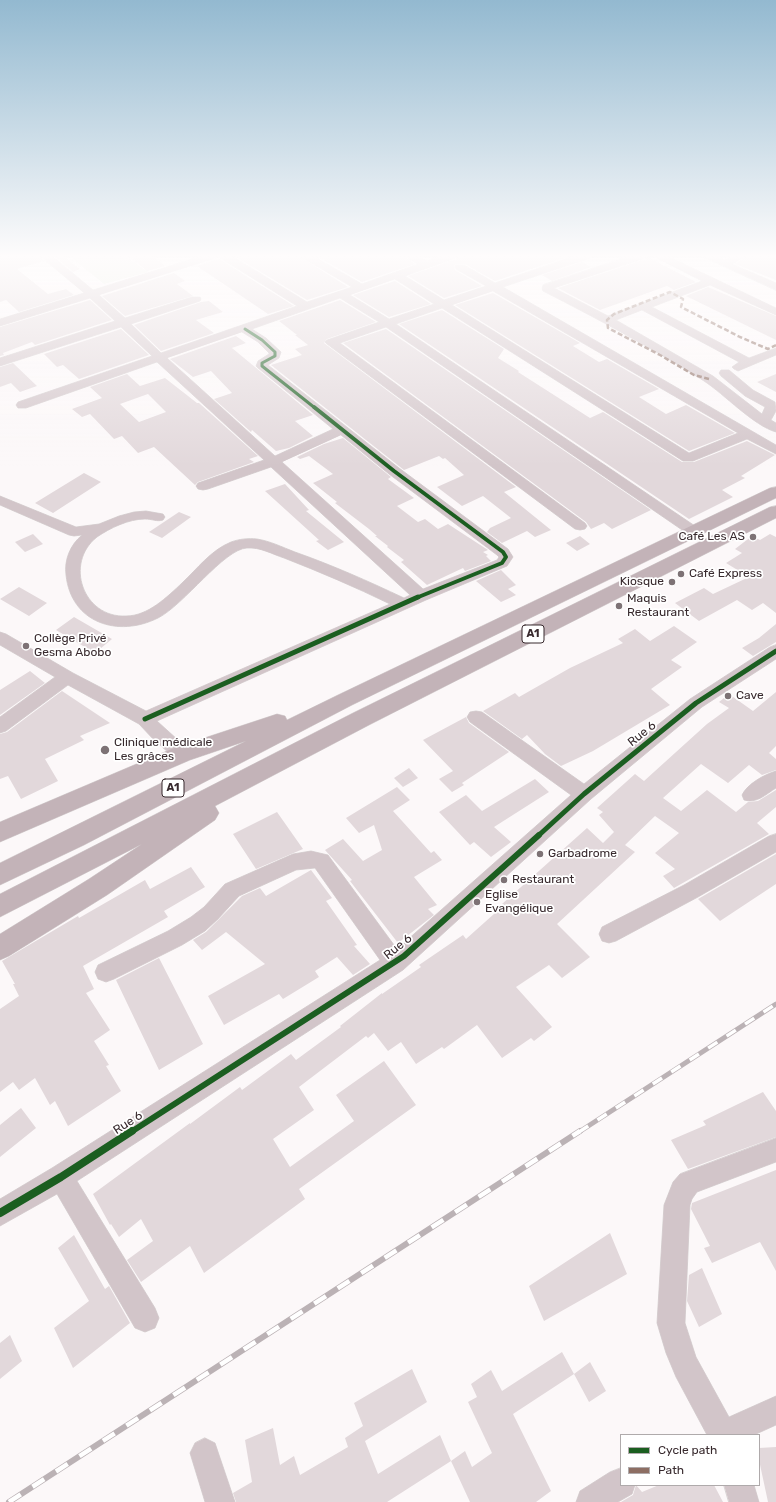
<!DOCTYPE html>
<html>
<head>
<meta charset="utf-8">
<style>
  body { margin:0 }
  #map { position:relative; width:776px; height:1502px; overflow:hidden; background:#fcf8f9; font-family:Rubik,sans-serif }
  canvas { display:block }
  .legend { position:absolute; left:620px; top:1434px; width:140px; height:52px; box-sizing:border-box; background:#fff; border:1px solid #afaaab; margin:0; padding:5px 7px; list-style:none; font-size:12px; color:#382a2e }
  .legend li { display:flex; align-items:center; gap:8px; height:20px }
  .legend b { width:20px; border:1px solid #afaaab }
</style>
</head>
<body>
<div id="map">
<canvas width="776" height="1502"></canvas>
<ul class="legend">
<li><b style="height:5px;background:#1b5e20"></b>Cycle path</li>
<li><b style="height:5px;background:#8d6e63"></b>Path</li>
</ul>
</div>
<script>
const ctx = document.querySelector('canvas').getContext('2d');
ctx.lineJoin = 'round';
function paint(path, color) { ctx.fillStyle = color; ctx.fill(path, 'evenodd'); }
function stroke(path, color, width, dash) { ctx.strokeStyle = color; ctx.lineWidth = width; ctx.lineCap = dash ? 'butt' : 'round'; ctx.setLineDash(dash || []); ctx.stroke(path); }
function label(font, color, halo, rows, align = 'center') {
  ctx.font = font + ' Rubik,sans-serif'; ctx.lineWidth = 3.5; ctx.setLineDash([]); ctx.textBaseline = 'middle'; ctx.strokeStyle = halo; ctx.fillStyle = color; for (const [text, x, y, turn = 0] of rows) {
    ctx.save(); ctx.translate(x, y); ctx.rotate((+turn || 0) * Math.PI / 180); ctx.textAlign = isNaN(turn) ? turn : align; if (halo) ctx.strokeText(text, 0, 0); ctx.fillText(text, 0, 0); ctx.restore();
  }
}
const green = new Path2D(`
  M68,255H124L148,272L104,284Z`);
const building = new Path2D(`
  M0,255H38L44,261L17,269L48,294L66,289L74,295L19,312L6,300L0,302Z
  M54,255H62L80,269L73,272Z
  M128,255H152L165,266L147,271Z
  M233,255H297L348,287L307,300Z
  M315,255H402L415,264L362,282Z
  M460,255H568L570,256L495,281L465,264H456L454,266L455,270L482,286L444,298L408,276L459,258Z
  M749,255H776V280L735,264Z
  M649,258L696,282L674,290L667,286L600,310L558,288Z
  M219,259L294,306L268,314L197,266Z
  M582,262L591,267L552,281L542,275Z
  M174,273L185,281L177,284L193,296L125,316L102,296Z
  M395,281L431,304L389,317L353,295Z
  M708,287L776,316V340L686,296Z
  M493,293L580,343L573,346L599,362L607,359L659,389L639,397L666,414L686,405L735,433L689,451L455,305Z
  M90,300L112,320L35,345L32,342L3,353L4,355L0,356V327Z
  M340,300L376,322L327,339L324,343L516,487L504,492L551,530L535,537L527,531L502,543L487,532L490,528L511,518L483,496L462,506L437,487L464,475L445,458L443,459L439,456L404,470L271,365L302,355L295,349L308,345L295,335H297L279,321Z
  M209,301L223,312L196,320L214,333L161,351L134,325L201,302Z
  M442,310L504,349L498,358L519,371L518,372L590,418L603,412L682,462H694L747,441L775,455L741,476L745,478L722,490L733,497L689,519L399,324Z
  M121,329L149,355L79,379L63,365L57,367L44,354Z
  M386,329L651,510L612,529L604,523L591,529L586,522L343,343Z
  M236,336L246,343L232,348L313,415L295,421L313,436L289,448L276,451L252,430L251,432L214,399L232,393L211,371L193,377L170,359Z
  M13,363L37,386L20,392L11,383L0,387V367Z
  M127,374L140,386L165,378L197,403H199L258,456L249,459L254,462L198,482L195,485L154,447L138,453L122,436L114,439L90,414L82,417L72,409L102,398L90,387ZM148,394L166,412L139,422L120,404Z
  M776,374V392L757,382Z
  M343,438L391,477L388,479L414,498L397,506L418,522L425,519L438,529L448,524L488,550L483,552L488,555L486,556L491,561L465,571L463,568L427,585L401,562L404,560L387,547L388,546L375,536H377L369,529L335,503L337,502L313,483L333,474L309,456L300,459L297,457L324,444Z
  M84,473L101,482L53,513L35,503Z
  M285,484L309,510L306,511L344,542L328,550L316,541L319,540L265,491Z
  M179,512L191,517L162,538L149,532Z
  M33,534L43,544L25,552L15,542Z
  M770,534L776,537V613L763,603L752,610L737,600L699,621L675,603L704,588L713,594L749,577L726,563L742,553L735,549L752,536L760,540Z
  M580,536L590,544L577,551L566,543Z
  M501,570L516,585L508,589L516,595L501,602L476,581Z
  M19,587L47,603L29,616L0,599Z
  M74,617L112,639L95,653L56,630Z
  M776,624V642L753,656L742,648L759,638Z
  M674,626L697,642L671,660L682,667L651,689L670,705L593,751L561,766L545,754L527,735L522,739L483,711L515,693L519,697L570,668L623,643L618,639L635,629L650,641Z
  M30,671L45,683L0,715V690Z
  M62,691L110,723L80,736L84,740L45,759L58,781L21,799L8,776L0,779V734L7,732Z
  M776,692V746L769,753L776,759V770L762,775L749,765L728,783L701,764L663,798L681,811L707,790L736,812L748,802L758,801L776,790V807L757,823L769,834L674,888L663,876L675,869L655,853L679,833L655,816L625,845L635,852L557,924L590,957L562,978L549,965L516,987L552,1027L534,1041L531,1038L502,1058L477,1025L444,1049L442,1047L416,1064L401,1042L388,1051L374,1033L368,1038L366,1036L299,1087L314,1110L273,1139L290,1167L354,1121L336,1095L384,1061L416,1105L299,1189L305,1199L204,1273L190,1246L141,1282L127,1260L153,1241L141,1219L119,1237L111,1224L110,1225L93,1194L190,1123V1124L240,1087L242,1090L291,1054L296,1060L341,1027L340,1026L382,993V994L421,967L419,965L463,935L466,939L504,905L502,904L587,828L603,843L614,832L599,815L603,812L597,808L635,774L644,781L707,724L729,708L719,702L729,694L753,711Z
  M466,717L469,723L509,752L462,783L464,785L452,792L439,779L453,771L423,740Z
  M409,768L418,778L403,787L394,778Z
  M535,779L549,792L494,827L511,842L491,857L474,842L470,845L439,812L466,795L482,811Z
  M397,787L410,800L393,811L431,853L434,851L442,860L414,877L437,905L428,909L434,915L398,943L350,881L352,880L325,850L343,839L363,861L382,850L374,825L359,833L346,818Z
  M277,812L303,849L256,869L233,834Z
  M776,854V884L720,921L698,899Z
  M191,867L205,887L164,911L168,917L83,966L94,989L86,993L110,1030L94,1041L109,1065L106,1066L121,1091L68,1126L55,1101L50,1105L35,1078L19,1090L13,1082L0,1092V1009L19,996L13,984H15L2,961L78,916L79,918L145,880L150,889Z
  M311,870L332,898L326,901L357,945L354,946L370,964L353,975L337,957L315,971L319,977L283,999L279,994L224,1025L208,996L265,964L226,932L202,950L193,940L206,932L242,896L260,888L266,896Z
  M159,958L203,1044L159,1070L116,980Z
  M763,1092L776,1111V1137L688,1169L671,1140L706,1125L703,1121Z
  M21,1108L36,1128L0,1157V1125Z
  M776,1170V1271L760,1242L712,1263L704,1248L710,1246L691,1209L692,1203Z
  M610,1233L627,1274L544,1321L529,1286Z
  M74,1235L105,1289L109,1286L130,1323L73,1368L54,1328L89,1301L58,1248Z
  M702,1268L722,1314L699,1327L687,1301L689,1275Z
  M10,1335L22,1361L0,1379V1343Z
  M562,1352L574,1374L513,1414L551,1491L536,1502H470L451,1461L465,1451L472,1467L492,1453L468,1402L477,1397L471,1384L491,1370L502,1391Z
  M590,1362L606,1391L589,1402L574,1374Z
  M412,1369L427,1402L365,1441L378,1474L440,1435L451,1461L387,1502H236L233,1493L252,1482L245,1440L273,1428L280,1465L294,1456L300,1475L348,1447L345,1438L363,1426L354,1403Z
  M776,1447V1502H768L759,1460V1448Z
  M636,1485L642,1492L659,1485H714L723,1502H621L633,1495Z`);
const minor = new Path2D(`
  M39,255H51L93,290L205,255H230L307,302L352,287L298,255H311L362,284L418,264L403,255H416L427,261L443,255H459L458,257L405,276L444,300L486,286L456,269L455,267L456,265H464L495,283L578,255H594L593,257L503,287L776,445V454L747,439L693,461H683L442,308L396,324L698,528L700,531L698,534L693,535L688,534L386,327L340,343L585,523L587,526L585,529L580,530L575,529L327,344L325,342L327,340L379,322L340,298L252,329L266,338L281,352L279,358L268,365L399,468L508,549L513,557L507,566L426,600L157,721L188,749L191,754L188,759L182,761L176,759L154,740L139,724L68,685L6,731L0,733V717L55,677L0,645V632L6,634L73,673L146,711L390,604C355,587 320,572 284,558C272,554 260,547 247,548C224,549 184,605 158,618C118,638 71,623 66,575C64,560 70,545 82,535L74,536L69,535L0,505V496L76,527L99,524L119,516L134,512L146,511L163,514L165,517L163,520C157,522 152,519 145,519C129,519 110,528 97,537C64,563 83,618 126,616C148,616 167,597 182,583C197,569 211,550 231,542C239,539 248,538 257,539C270,541 282,547 295,552C332,565 368,581 404,598L410,595L271,467L208,489L203,490L198,489L196,486L198,483L264,460L157,362L26,408H18L16,405L18,402L152,356L121,327L0,366V358L115,321L90,298L0,326V319L84,293ZM219,257L297,306L161,353L131,324L200,301L201,299L200,297H192L125,318L99,295ZM395,279L434,304L389,319L350,295ZM493,291L738,433L689,453L452,305ZM242,332L258,342L269,353V354L258,361L256,366L258,368L333,429L275,456L167,358ZM341,435L389,474L497,555L499,557L497,560L423,589L282,462Z
  M633,255H649L648,257L554,288L608,316L702,281L651,255H665L776,308V315L710,285L652,307L749,358L776,348V355L738,371L734,369L732,367L739,362L642,310L616,320L713,376L762,414L765,407L745,396L721,376L719,373L721,370H729L753,390L775,402L776,411L771,420L776,423V432C754,426 724,394 704,381C652,348 598,319 543,291L542,289L543,285Z
  M699,255H713L724,260L734,255H748L732,264L776,283V290Z
  M776,645V659L702,707L591,799L403,970L77,1181L155,1308L159,1318L155,1328L145,1332L135,1328L57,1194L0,1226V1199L52,1168L380,960L315,868L296,870L239,896L218,919L205,931L182,945L114,979L106,982L98,979L95,972L98,965L168,931L191,917L204,907L225,884L293,854L311,851L328,855L397,949L571,795L470,722L467,717L470,712L476,711L482,712L584,784L690,699L770,647Z
  M776,771V788C766,794 757,804 744,800L742,795C747,784 765,774 776,771Z
  M776,834V852L698,897L616,941L609,943L602,941L599,934L602,927L684,885L769,836Z
  M776,1138V1162L697,1192L692,1199L690,1205L685,1323L696,1357L729,1417L776,1396V1425L754,1435H707L676,1377L666,1353L657,1323L664,1205L673,1182L680,1174Z
  M205,1438L215,1443L235,1502H205L190,1453L195,1443Z
  M621,1468V1485H635L632,1494L618,1502H576L580,1491L610,1472Z
  M724,1485H754L759,1502H729Z`);
const major = new Path2D(`
  M776,487V498L352,705L84,845L0,885V863L246,741L190,760L0,842V822L174,748L277,714L285,716L287,720L338,695L770,488Z
  M776,506V518L369,725L215,806L219,813L215,820L107,895L9,956L0,960V934L89,879L142,844L0,917V894L353,713L770,507Z`);
const railFar1 = new Path2D(`
  M579,1132L776,1004`);
const rail = new Path2D(`
  M9,1502L580,1131`);
const quiet = new Path2D(`
  M709,379L694,375L660,355L608,328L607,320L614,314L670,292L683,299L681,307L740,337L768,349L776,345`);
const cyclewayFar4 = new Path2D(`
  M245,329L262,340L275,352V356L262,363V366L315,408`);
const cyclewayFar3 = new Path2D(`
  M314,407L394,471L503,552L506,557L502,563L416,598`);
const cyclewayFar2 = new Path2D(`
  M145,719L418,597
  M538,836L584,794L696,703L776,651`);
const cyclewayFar1 = new Path2D(`
  M131,1132L404,956L539,835`);
const cycleway = new Path2D(`
  M0,1213L61,1177L132,1131`);
const markers = [
  [753,537,4,"#7d7275"],
  [681,574,4,"#7d7275"],
  [672,582,4,"#7d7275"],
  [619,606,4,"#7d7275"],
  [26,646,4,"#7d7275"],
  [728,696,4,"#7d7275"],
  [105,750,5,"#7d7275"],
  [540,854,4,"#7d7275"],
  [504,880,4,"#7d7275"],
  [477,902,4,"#7d7275"]
];
const shields = [
  [533,634,22],
  [173,788,22]
];
const shieldNames = [
  ["A1",533,634],
  ["A1",173,788]
];
const poiNames = [
  ["Café Les AS",745,537,"right"],
  ["Café Express",689,574],
  ["Kiosque",664,582,"right"],
  ["Maquis",627,599],
  ["Restaurant",627,613],
  ["Collège Privé",34,639],
  ["Gesma Abobo",34,653],
  ["Cave",736,696],
  ["Clinique médicale",114,743],
  ["Les grâces",114,757],
  ["Garbadrome",548,854],
  ["Restaurant",512,880],
  ["Eglise",485,895],
  ["Evangélique",485,909]
];
const streetNames = [
  ["Rue 6",642,734,-39],
  ["Rue 6",398,947,-39],
  ["Rue 6",128,1123,-33]
];
paint(green, '#e7eee2');
paint(building, '#e2d8db');
stroke(minor, '#d8d4d4', 1);
stroke(major, '#d8d4d4', 1);
paint(minor, '#d2c5c9');
paint(major, '#c3b3b8');
stroke(railFar1, '#bbb2b5', 5);
stroke(rail, '#bbb2b5', 6);
stroke(railFar1, '#fff', 3.5, [11]);
stroke(rail, '#fff', 4.5, [14]);
stroke(quiet, '#8d6e63', 2.5, [5, 2.5]);
stroke(cyclewayFar4, '#1b5e20', 3);
stroke(cyclewayFar3, '#1b5e20', 4);
stroke(cyclewayFar2, '#1b5e20', 5);
stroke(cyclewayFar1, '#1b5e20', 6);
stroke(cycleway, '#1b5e20', 8);
const sky = ctx.createLinearGradient(0, 0, 0, 466);
sky.addColorStop(0, '#93b9d0');
sky.addColorStop(0.55, '#fefcfc');
sky.addColorStop(1, '#fefcfc00');
ctx.fillStyle = sky;
ctx.fillRect(0, 0, 776, 466);
for (const [x, y, r, color] of markers) { const dot = new Path2D(); dot.arc(x, y, r, 0, 2 * Math.PI); ctx.fillStyle = color; ctx.fill(dot); stroke(dot, '#fff', 1.5); }
for (const [x, y, w] of shields) { const box = new Path2D(); box.roundRect(x - w / 2, y - 9, w, 18, 3); ctx.fillStyle = '#fff'; ctx.fill(box); stroke(box, '#382a2e', 1); }
label('bold 11px', '#382a2e', null, shieldNames);
label('12px', '#382a2e', '#fff', poiNames, 'left');
label('12px', '#382a2e', '#fff', streetNames);
</script>
</body>
</html>
